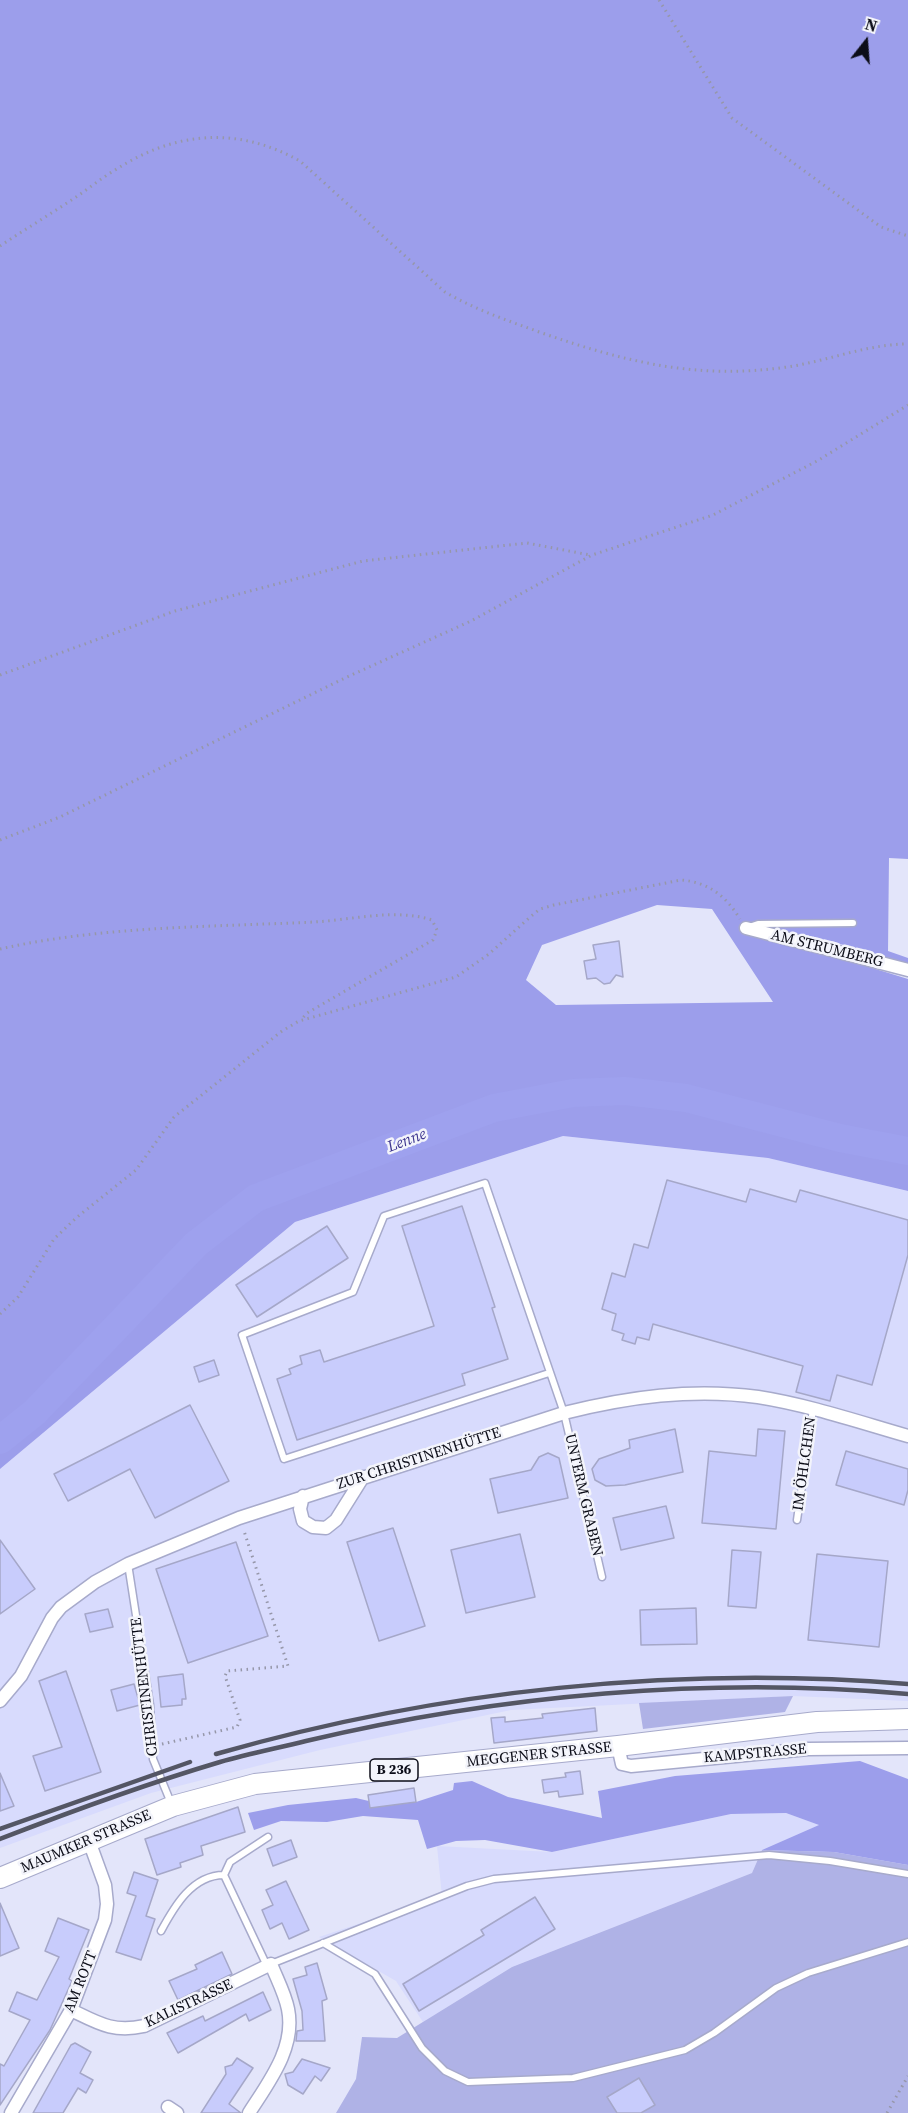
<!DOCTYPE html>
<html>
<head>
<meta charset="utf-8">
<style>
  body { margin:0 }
  #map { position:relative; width:908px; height:2113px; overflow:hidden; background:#e3e5fa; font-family:"Source Serif 4",serif }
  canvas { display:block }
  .north { position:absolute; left:836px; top:12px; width:60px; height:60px; -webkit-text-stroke:4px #f3f4fb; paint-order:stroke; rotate:17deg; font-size:16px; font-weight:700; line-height:24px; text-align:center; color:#0c0d18 }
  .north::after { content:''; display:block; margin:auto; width:21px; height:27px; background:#0c0d18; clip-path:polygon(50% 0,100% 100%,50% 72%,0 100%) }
</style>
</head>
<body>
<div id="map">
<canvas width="908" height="2113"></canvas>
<div class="north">N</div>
</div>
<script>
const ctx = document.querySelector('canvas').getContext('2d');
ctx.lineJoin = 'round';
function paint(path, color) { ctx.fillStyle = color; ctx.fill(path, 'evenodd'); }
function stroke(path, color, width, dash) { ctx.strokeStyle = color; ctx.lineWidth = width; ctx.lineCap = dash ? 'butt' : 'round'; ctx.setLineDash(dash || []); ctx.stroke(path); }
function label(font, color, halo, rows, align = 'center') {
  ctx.font = font + ' "Source Serif 4",serif'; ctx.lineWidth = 5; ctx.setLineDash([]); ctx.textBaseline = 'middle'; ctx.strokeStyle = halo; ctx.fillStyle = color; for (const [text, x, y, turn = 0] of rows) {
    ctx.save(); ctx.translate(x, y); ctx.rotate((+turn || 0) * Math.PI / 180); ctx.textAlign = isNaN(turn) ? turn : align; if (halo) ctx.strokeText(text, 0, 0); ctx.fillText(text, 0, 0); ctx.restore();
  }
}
const built = new Path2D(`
  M563,1136L768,1158L908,1191V1701L793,1696L511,1710L320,1750L151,1793L0,1848V1469L295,1222Z
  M786,1813L820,1825L762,1850L752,1873L512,1967L423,2022L396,1981L319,1937L442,1896L437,1846L552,1852L731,1814Z`);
const green = new Path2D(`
  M793,1696L785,1712L643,1729L639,1703Z
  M762,1850L834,1852L908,1865V2113H336L356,2079L362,2037L397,2038L512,1967L752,1873Z`);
const forest = new Path2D(`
  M0,0H908V859L889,858L888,951L908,958V966L831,941L827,954L908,979V1191L768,1158L563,1136L295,1222L0,1469ZM657,905L712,909L773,1002L556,1005L526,980L542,945Z
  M860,1761L908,1779V1865L834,1852L762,1850L819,1825L786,1813L731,1814L552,1852L485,1840L456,1841L427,1849L418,1820L363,1816L327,1822L281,1821L254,1830L248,1813L288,1805L356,1798L373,1802H416L453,1790L454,1783L472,1781L508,1797L602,1818L598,1791L675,1776Z`);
const river = new Path2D(`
  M0,1440L35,1412L196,1244L256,1198L494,1108L573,1093L625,1091L686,1098L840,1138L908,1151`);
const building = new Path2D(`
  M619,941L623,977L616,975L610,983L604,984L596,978L587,979L584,961L596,959L593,945Z
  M667,1180L746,1202L750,1189L796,1202L800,1190L908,1220V1255L872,1385L837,1375L830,1401L796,1392L803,1366L653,1324L649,1340L637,1337L635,1344L622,1340L624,1334L612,1330L616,1314L602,1309L612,1273L625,1277L634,1244L648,1248Z
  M462,1206L495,1307L492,1308L508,1359L462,1374L465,1385L297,1440L277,1379L291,1374L289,1369L302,1364L300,1356L320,1350L324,1362L434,1326L402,1226Z
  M327,1226L348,1258L257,1317L236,1285Z
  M214,1360L219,1375L199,1382L194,1367Z
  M190,1405L229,1481L155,1518L130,1469L68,1501L54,1474Z
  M675,1429L683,1472L625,1485L606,1486L595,1480L592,1469L599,1459L630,1448L629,1440Z
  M758,1429L785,1431L776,1529L702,1523L709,1451L756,1456Z
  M846,1451L908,1469V1490L904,1505L836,1485Z
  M548,1453L559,1458L568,1498L498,1513L490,1479L531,1470L539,1457Z
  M666,1506L674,1538L621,1550L613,1518Z
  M393,1528L425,1626L379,1641L347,1542Z
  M520,1534L535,1597L466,1613L451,1550Z
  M0,1540L35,1589L0,1614Z
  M236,1542L268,1636L188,1663L156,1569Z
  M732,1550L761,1552L756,1608L728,1606Z
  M817,1554L888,1561L879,1647L808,1640Z
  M696,1608L697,1644L641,1645L640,1610Z
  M108,1609L113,1627L90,1632L85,1614Z
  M66,1671L101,1772L45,1791L33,1756L62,1747L39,1681Z
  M183,1674L186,1699H182V1705L161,1707L158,1677Z
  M134,1684L140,1705L117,1711L111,1690Z
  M595,1708L597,1731L494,1743L491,1718L505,1717V1722L543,1718L542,1714Z
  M580,1771L583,1794L559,1797L558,1791L544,1793L542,1780L566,1777L565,1773Z
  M0,1773L14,1806L0,1811Z
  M414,1788L416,1802L370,1808L368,1795Z
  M238,1807L245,1832L201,1846L203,1855L180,1863L181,1867L157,1875L145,1839Z
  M291,1840L297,1857L273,1866L267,1849Z
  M134,1872L158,1880L146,1916L155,1919L141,1960L116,1952L136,1896L127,1893Z
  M286,1881L309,1930L289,1939L282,1923L270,1929L262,1910L273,1905L266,1890Z
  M535,1897L555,1929L419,2011L403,1984L484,1935L481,1930Z
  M0,1903L19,1948L0,1956Z
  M58,1918L89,1930L69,1979L72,1981L50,2030L0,2105V2064L4,2066L30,2020L9,2011L17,1992L37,2000L59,1957L45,1951Z
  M222,1952L232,1974L178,2000L169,1981L197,1969L195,1965Z
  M317,1963L327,1999L322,2001L325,2041H296L297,2031L303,2030L302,2011L293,1979L307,1975L305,1967Z
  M263,1992L271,2010L249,2021L246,2014L178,2053L167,2033L203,2016L205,2021Z
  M75,2043L91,2052L80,2073L93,2080L86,2093L78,2088L63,2113H33L71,2045Z
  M237,2058L253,2068L229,2104L241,2113H201L226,2074L225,2067L232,2065Z
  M302,2059L330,2068L321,2081L315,2076L303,2094L288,2085L285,2074L293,2072Z
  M639,2078L655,2105L641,2113H617L607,2097Z`);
const path = new Path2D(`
  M659,0L732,118L881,227L908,236
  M0,246C24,230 49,215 73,199C87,190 100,179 115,170C176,131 237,126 300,161L445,292C476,310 509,321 542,333C626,362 697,380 787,367C828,361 867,344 908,344
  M0,675L175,611L363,561L527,543L590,555
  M0,840L60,817L347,677L471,621L592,555L713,515L817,461L908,405
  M0,949C102,926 210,927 314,922C352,920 395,908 432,920L437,930L433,940L307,1013L301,1020
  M0,1314L18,1297L54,1239L76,1218L136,1170L174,1117L282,1031L299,1021L456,977L489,954L529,918L540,909L554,905L681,880C708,882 726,896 740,919
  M162,1744L237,1727L240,1720L225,1676L227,1671L288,1666L244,1531
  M887,2113L908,2076`);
const lane = new Path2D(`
  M749,927L758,924L853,923
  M549,1373L284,1459L242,1335L353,1292L384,1216L485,1183L564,1413L602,1577
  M797,1520L813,1409
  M128,1564L150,1705L153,1759L171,1803
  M224,1875L230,1862L268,1837
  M161,1931C174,1907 192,1875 224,1875L267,1966
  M323,1943L375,1974L422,2048L445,2071L468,2082L573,2078L685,2050L714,2033L776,1988L808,1973L908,1942
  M271,1964L467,1886L494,1879L769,1855L830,1861L908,1874`);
const street = new Path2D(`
  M746,928L908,970
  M303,1496L300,1509L303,1521L313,1527L326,1528L336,1520L363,1477
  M0,1701L21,1676L52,1618L61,1607L95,1582L128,1564L239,1518L564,1413C628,1397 692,1388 758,1397C809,1405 859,1422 908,1436
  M618,1746L622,1764L631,1766L808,1749L908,1748
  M71,2010C98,2023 113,2033 144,2026L271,1964C277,1979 285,1994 288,2009C296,2048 268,2083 249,2113
  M168,2107L177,2113
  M11,2113L71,2010L105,1920L107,1904L105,1885L89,1841`);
const primary = new Path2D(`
  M0,1878L173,1806L255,1784L618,1746L817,1722L908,1719`);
const rail = new Path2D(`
  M216,1754C439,1690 677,1665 908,1684
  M0,1829L190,1762
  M0,1839C72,1811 146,1784 220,1762C248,1754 278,1748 306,1741C500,1695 709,1676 908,1694`);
const shields = [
  [394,1770,48]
];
const shieldNames = [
  ["B 236",394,1770]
];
const streetNames = [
  ["AM STRUMBERG",827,949,14],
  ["ZUR CHRISTINENHÜTTE",419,1459,-18],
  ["IM ÖHLCHEN",805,1464,-82],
  ["UNTERM GRABEN",583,1495,77],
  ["CHRISTINENHÜTTE",145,1687,-97],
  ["KAMPSTRASSE",755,1754,-5],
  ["MEGGENER STRASSE",539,1755,-6],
  ["MAUMKER STRASSE",86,1842,-23],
  ["AM ROTT",81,1982,-68],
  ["KALISTRASSE",189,2004,-25]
];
const waterNames = [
  ["Lenne",407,1141,-21]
];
paint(built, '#d8dbfd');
paint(green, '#afb2e6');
paint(forest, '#9c9eeb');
stroke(river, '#9ea1ee', 28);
paint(building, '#c8ccfc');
stroke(building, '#a5a7c8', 1.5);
stroke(lane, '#a7aacb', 9);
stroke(street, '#a7aacb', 15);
stroke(primary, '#a7aacb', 22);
stroke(path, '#9697a9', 3, [1.5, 4.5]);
stroke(lane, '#fff', 6);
stroke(street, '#fff', 12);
stroke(primary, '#fff', 20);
stroke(rail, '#545664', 4.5);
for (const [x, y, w] of shields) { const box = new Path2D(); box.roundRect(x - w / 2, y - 11, w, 22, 4.5); ctx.fillStyle = '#f3f4fb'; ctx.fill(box); stroke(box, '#0c0d18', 1.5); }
label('bold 14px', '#0c0d18', null, shieldNames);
label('15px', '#0c0d18', '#f3f4fb', streetNames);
label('italic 16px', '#3f3790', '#f3f4fb', waterNames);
</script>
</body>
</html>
